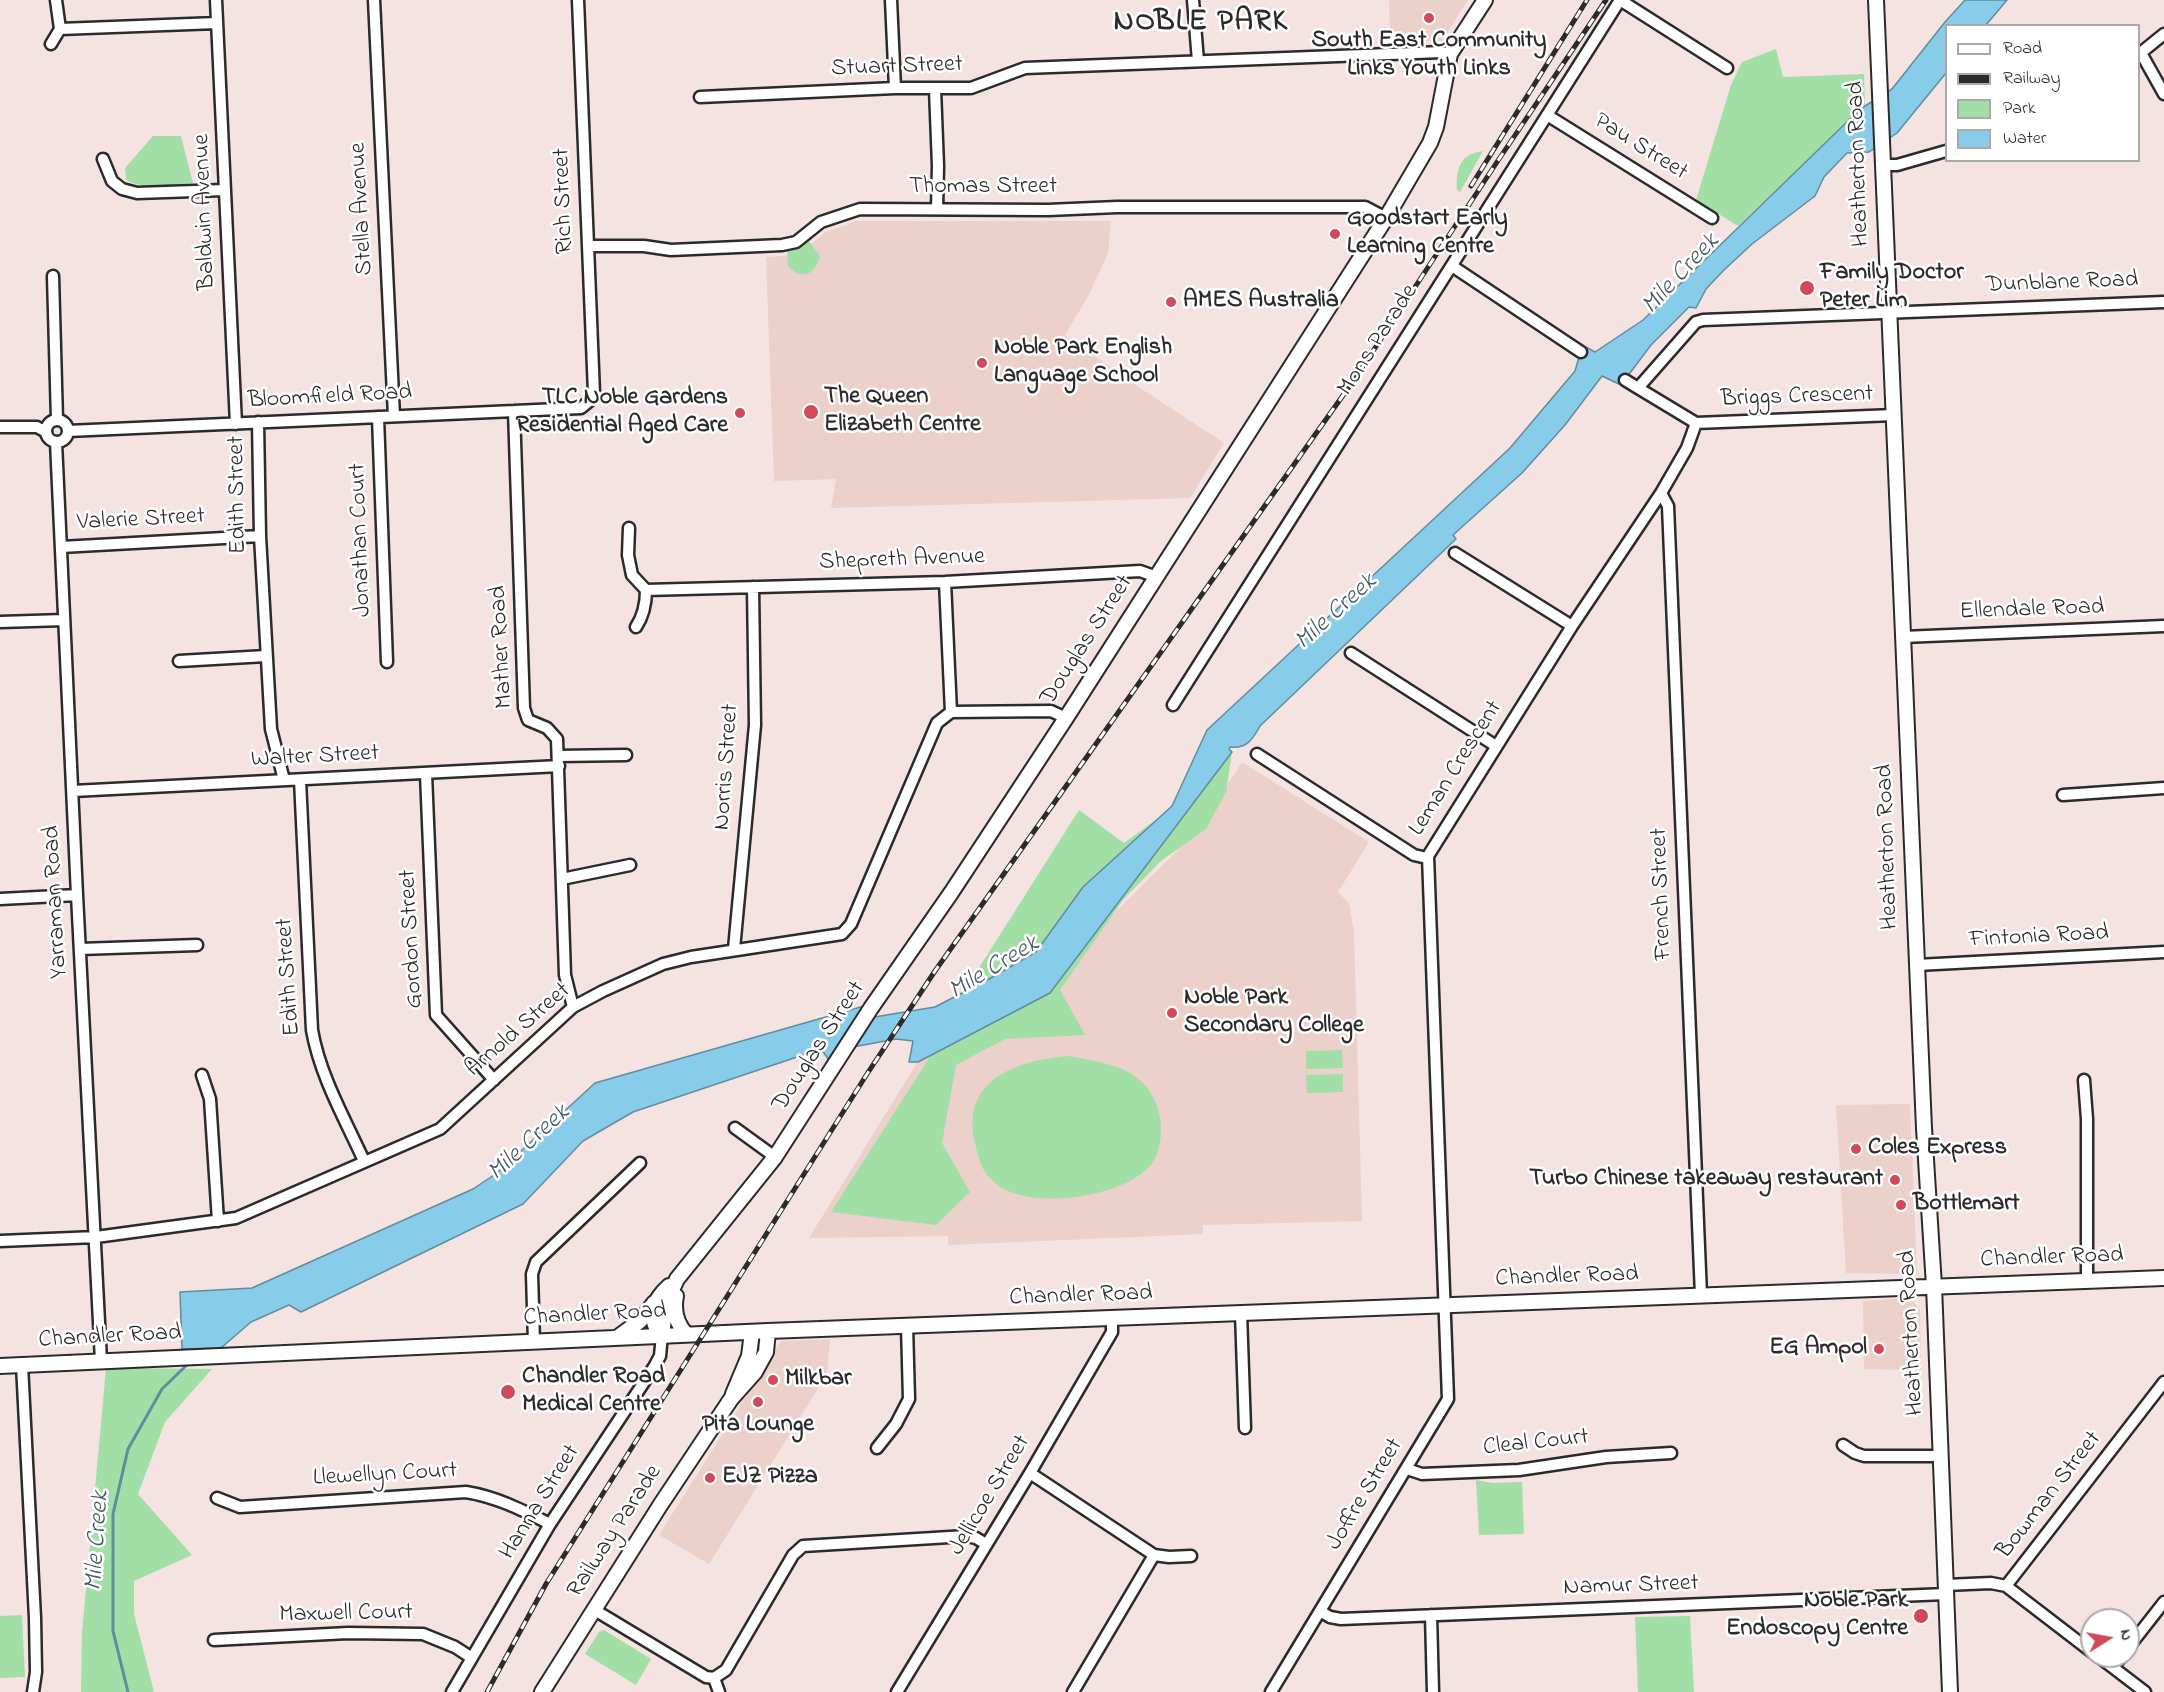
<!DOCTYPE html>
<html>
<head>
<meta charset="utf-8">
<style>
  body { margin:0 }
  #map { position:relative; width:2164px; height:1692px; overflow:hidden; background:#f4e3e0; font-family:"Indie Flower",sans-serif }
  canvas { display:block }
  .legend { position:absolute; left:1945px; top:24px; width:195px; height:138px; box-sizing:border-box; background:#fff; border:2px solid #aaa; margin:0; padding:8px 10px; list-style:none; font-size:18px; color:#2b2b2b }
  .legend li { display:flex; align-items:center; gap:12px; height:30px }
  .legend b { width:30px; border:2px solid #aaa }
  .north { position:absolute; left:2080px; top:1608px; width:60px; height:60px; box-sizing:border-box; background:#fff; border:2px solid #aaa; border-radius:50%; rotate:79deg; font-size:16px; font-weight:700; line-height:24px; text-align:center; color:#2b2b2b }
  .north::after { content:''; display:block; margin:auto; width:21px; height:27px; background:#d1495b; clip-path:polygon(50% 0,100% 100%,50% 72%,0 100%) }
</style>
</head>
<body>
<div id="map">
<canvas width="2164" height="1692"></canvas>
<ul class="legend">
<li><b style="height:8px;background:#fff"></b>Road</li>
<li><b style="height:8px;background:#2b2b2b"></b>Railway</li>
<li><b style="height:16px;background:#a2dfa6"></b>Park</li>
<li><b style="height:16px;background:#87cce9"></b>Water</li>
</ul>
<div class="north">N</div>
</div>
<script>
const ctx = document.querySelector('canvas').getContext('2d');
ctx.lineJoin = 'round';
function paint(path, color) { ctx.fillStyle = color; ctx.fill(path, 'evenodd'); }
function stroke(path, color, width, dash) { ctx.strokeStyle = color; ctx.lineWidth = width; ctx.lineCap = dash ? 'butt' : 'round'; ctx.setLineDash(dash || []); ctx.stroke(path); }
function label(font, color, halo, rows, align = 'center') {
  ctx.font = font + ' "Indie Flower",sans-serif'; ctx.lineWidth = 5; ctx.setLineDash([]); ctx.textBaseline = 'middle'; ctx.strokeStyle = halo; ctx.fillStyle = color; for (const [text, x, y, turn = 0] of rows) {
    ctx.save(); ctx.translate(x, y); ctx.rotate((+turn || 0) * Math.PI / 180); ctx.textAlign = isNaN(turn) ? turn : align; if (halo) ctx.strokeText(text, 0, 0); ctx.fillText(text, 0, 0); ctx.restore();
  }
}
const built = new Path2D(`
  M1389,0H1468L1442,41L1390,43Z
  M857,221H1111L1108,253L1090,293L1065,335L1131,382L1224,443L1190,498L831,508L836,479L774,481L766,257L797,255L826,232Z
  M1242,762L1369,842L1338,892L1349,903L1354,932L1362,1221L1203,1225V1234L948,1245V1236L809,1238L925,1050L1051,976L1199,829Z
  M1910,1104L1917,1274L1846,1273L1836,1105Z
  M1911,1298L1920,1310L1921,1370L1864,1369L1863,1301Z
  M830,1339L827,1374L709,1564L659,1535L781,1341Z`);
const green = new Path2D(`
  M1776,49L1783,77L1864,74L1865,106L1738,226L1696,200L1731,85L1742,62Z
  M153,136H181L193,183C172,184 144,191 126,180L125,168Z
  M1483,151L1460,192L1457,190C1456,168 1460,154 1483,151Z
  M808,240L820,256C817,267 809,280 795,272C793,271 789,268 788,265C787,261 788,254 787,250L796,248Z
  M1229,749L1232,752L1226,792L1206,829L1161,861L1123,900L1060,990L1085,1035L1005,1039L956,1065L942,1143L970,1192L936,1225L831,1212L926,1063L970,982L1079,810L1124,843L1172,808Z
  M1342,1050L1343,1068L1306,1069V1051Z
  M1069,1056C1088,1060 1113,1063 1130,1073C1147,1083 1156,1098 1160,1117C1163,1132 1160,1157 1148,1168C1119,1197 1038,1209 1002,1188C998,1186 995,1182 991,1179C981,1170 978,1156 975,1143C960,1079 1018,1060 1069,1056Z
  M1343,1074V1092L1307,1093L1306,1075Z
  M106,1368L212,1369L165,1422L138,1494L192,1555L134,1581V1614L154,1692H81L82,1632Z
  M1476,1480L1492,1483L1522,1482L1524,1534L1479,1535Z
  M22,1615L25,1677L0,1678V1616Z
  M1690,1616L1694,1692H1638L1635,1617Z
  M604,1630L651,1659L636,1685L585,1654L599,1632Z`);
const water = new Path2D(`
  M1965,0H2007L1986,25L1946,26V73L1897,133L1869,152L1847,153L1824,177L1815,196L1752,244L1724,270L1706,289L1696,308L1689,307L1651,345L1621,385L1602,376L1565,425L1522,473L1453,535L1456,539L1260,726C1253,739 1247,749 1230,747L1229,749L1232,752L1050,993L918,1062H909L913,1041L896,1039L837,1050L829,1060L821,1049L633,1112L583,1141L523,1204L301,1312L289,1305L251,1322L221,1348L182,1349L180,1292L252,1288L473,1189L497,1173L595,1083L864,1006L856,1020L935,1007L989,979L1036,952L1083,887L1172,806L1207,730L1510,448L1575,371L1579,357L1586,347L1595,352L1643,320L1852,117L1865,106L1892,89L1945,22Z`);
const stream = new Path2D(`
  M128,1692L113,1631V1514L128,1449L162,1389L191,1361`);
const minor = new Path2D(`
  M56,0L60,29L217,23
  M216,0L236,424
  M374,0L394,416
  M891,0L895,88
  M1193,0L1198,61
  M1620,0L1727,68
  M51,44L60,29
  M2141,53L2164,94
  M2138,55L2164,34
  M935,89L938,166L937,209
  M700,97L895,88H971L1025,68L1442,52L1450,54
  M1547,115L1712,218
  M103,159L112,181L122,189L137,193L224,190
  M1882,165H1897L1946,151
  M588,246H644L671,250L782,245L796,242L821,222L860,209L1048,210L1117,207H1365L1386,218
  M1452,266L1581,352
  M53,276L57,420
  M1625,380L1638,388
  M514,411L524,708L528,720L547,728L557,739L565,975L573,1007
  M1894,415L1696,423L1638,388L1696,322L1703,320L2164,302
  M378,417L387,662
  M46 431a11 11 0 1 1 22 0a11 11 0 1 1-22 0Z
  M258,422L260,536L271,729L284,780
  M0,427H37L46,432
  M68,431L581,408L592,399L594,393L578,0
  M56,442L77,895L101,1361
  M1661,493L1668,506L1701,1295
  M629,528L628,555L632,575L646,590C646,603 644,615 636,627
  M61,547L260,536
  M1455,553L1572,626
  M945,582L951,712
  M646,590L945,582L1140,571L1157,577
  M0,622L64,620
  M1903,637L2164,626
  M1351,653L1496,746
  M179,661L266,656
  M1173,705L1620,0
  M1257,754L1414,855L1427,858
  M558,756L626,755
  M426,774L436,1015L494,1080
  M300,780L312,1030C320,1076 345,1119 364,1161
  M73,791L559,766
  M2063,795L2164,788
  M562,879L630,865
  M0,899L77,895
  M80,949L197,945
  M734,949L755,725L753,587
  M1917,965L2164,952
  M202,1075L210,1099L218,1221
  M2084,1080L2087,1119V1280
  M735,1128L775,1157
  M0,1241L96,1237L236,1218L440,1129L573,1007L603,991L663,964L691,957L842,934L851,924L937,723L951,712L1051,711L1066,718
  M1241,1313L1245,1428
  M534,1342L532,1274L536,1262L640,1163
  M22,1365L35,1618L36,1672L33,1692
  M1843,1445L1855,1453L1864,1456H1941
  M877,1448L896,1424L909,1399L907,1326
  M1407,1469L1422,1474L1519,1470L1606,1457L1671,1453
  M1030,1473L1154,1555L1169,1557L1191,1556
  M217,1498L240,1507L466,1492C497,1497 522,1510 550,1524
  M1946,1585L1991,1583L2006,1586L2092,1652
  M2006,1586L2164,1382
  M593,1609L706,1677L714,1678L726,1670L793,1555L803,1546L966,1536L976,1538L986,1544
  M1320,1611L1330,1617L1341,1619L1946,1594
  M1431,1615L1433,1692
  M214,1640L348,1633L423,1634L455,1647L472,1658
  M2128,1648L2164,1602
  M2098,1656L2145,1692
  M2113,1667L2122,1656
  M714,1678L719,1692
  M452,1692L550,1524L654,1367L660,1356L662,1335
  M897,1692L1030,1473L1112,1332V1318
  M1073,1692L1154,1555
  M1271,1692L1448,1399L1428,856L1572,626L1661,493L1687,448L1696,423`);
const major = new Path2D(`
  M1876,0L1924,1128L1934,1286L1950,1692
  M676,1296C673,1311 676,1323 686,1334
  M662,1335L666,1303L677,1279L775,1157L871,1008L951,893L1066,718L1386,218L1430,143L1436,127L1450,54L1485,0
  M662,1335C646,1319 653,1300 669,1286
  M618,1337L640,1321L654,1303
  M0,1366L768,1331L2164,1278
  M733,1394L749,1356L752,1332
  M542,1692L661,1504L731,1399L755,1372L766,1352L768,1331`);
const rail = new Path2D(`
  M1471,186L1587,0
  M487,1692L546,1584L867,1074L935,971L1356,377L1497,162L1606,0`);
const markers = [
  [1429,18,6,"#d1495b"],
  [1335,234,6,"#d1495b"],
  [1807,288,8,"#d1495b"],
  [1171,302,6,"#d1495b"],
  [982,363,6,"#d1495b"],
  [811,412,8,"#d1495b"],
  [740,413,6,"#d1495b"],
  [1172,1013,6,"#d1495b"],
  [1856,1149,6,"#d1495b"],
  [1895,1180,6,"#d1495b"],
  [1901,1205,6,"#d1495b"],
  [1879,1349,6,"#d1495b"],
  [773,1380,6,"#d1495b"],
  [508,1392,8,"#d1495b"],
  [758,1402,6,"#d1495b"],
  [710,1478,6,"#d1495b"],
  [1921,1616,8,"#d1495b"]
];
const poiNames = [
  ["South East Community",1429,42,"center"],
  ["Links Youth Links",1429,70,"center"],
  ["Goodstart Early",1347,220],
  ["Learning Centre",1347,248],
  ["Family Doctor",1820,274],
  ["Peter Lim",1820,302],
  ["AMES Australia",1183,302],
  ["Noble Park English",994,349],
  ["Language School",994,377],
  ["The Queen",824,398],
  ["Elizabeth Centre",824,426],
  ["TLC Noble Gardens",728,399,"right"],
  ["Residential Aged Care",728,427,"right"],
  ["Noble Park",1184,999],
  ["Secondary College",1184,1027],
  ["Coles Express",1868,1149],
  ["Turbo Chinese takeaway restaurant",1883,1180,"right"],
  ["Bottlemart",1913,1205],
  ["EG Ampol",1867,1349,"right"],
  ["Chandler Road",522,1378],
  ["Medical Centre",522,1406],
  ["Milkbar",785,1380],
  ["Pita Lounge",758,1426,"center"],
  ["EJZ Pizza",722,1478],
  ["Noble Park",1908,1602,"right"],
  ["Endoscopy Centre",1908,1630,"right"]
];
const streetNames = [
  ["Stuart Street",897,68,-2],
  ["Pau Street",1640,148,32],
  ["Heatherton Road",1860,164,-92],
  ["Thomas Street",983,188],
  ["Rich Street",565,201,-92],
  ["Stella Avenue",363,209,-93],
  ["Baldwin Avenue",206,212,-92],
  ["Dunblane Road",2062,284,-2],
  ["Mons Parade",1379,341,-57],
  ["Bloomfield Road",330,398,-3],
  ["Briggs Crescent",1797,398,-2],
  ["Edith Street",239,495,-91],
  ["Valerie Street",141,521,-3],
  ["Jonathan Court",362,540,-92],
  ["Shepreth Avenue",902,561,-2],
  ["Ellendale Road",2032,611,-2],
  ["Douglas Street",1088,641,-57],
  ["Mather Road",503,647,-93],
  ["Walter Street",315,758,-3],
  ["Norris Street",728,767,-86],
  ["Leman Crescent",1457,769,-58],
  ["Heatherton Road",1889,847,-92],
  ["French Street",1663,894,-92],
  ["Yarraman Road",57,902,-93],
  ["Fintonia Road",2039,938,-3],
  ["Gordon Street",413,939,-93],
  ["Edith Street",290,977,-94],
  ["Arnold Street",519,1031,-41],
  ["Douglas Street",820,1047,-57],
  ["Chandler Road",2052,1259,-2],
  ["Chandler Road",1567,1278,-2],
  ["Chandler Road",1081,1297,-2],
  ["Chandler Road",595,1316,-3],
  ["Heatherton Road",1913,1333,-93],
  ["Chandler Road",110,1338,-3],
  ["Cleal Court",1536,1444,-6],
  ["Llewellyn Court",385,1476,-3],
  ["Joffre Street",1366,1495,-59],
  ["Jellicoe Street",991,1496,-59],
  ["Bowman Street",2050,1496,-52],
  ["Hanna Street",541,1503,-58],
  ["Railway Parade",616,1532,-57],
  ["Namur Street",1631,1587,-2],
  ["Maxwell Court",346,1615,-1]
];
const waterNames = [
  ["Mile Creek",1682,275,-47],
  ["Mile Creek",1337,613,-42],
  ["Mile Creek",995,969,-31],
  ["Mile Creek",530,1144,-42],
  ["Mile Creek",99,1541,-86]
];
const districtNames = [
  ["NOBLE PARK",1201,24]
];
paint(built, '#ecd0ca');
paint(green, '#a2dfa6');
paint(water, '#87cce9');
stroke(water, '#628c9d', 1.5);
stroke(stream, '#628c9d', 3);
stroke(minor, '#2b2b2b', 15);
stroke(major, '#2b2b2b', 18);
stroke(minor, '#fff', 10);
stroke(major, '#fff', 14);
stroke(rail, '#2b2b2b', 5);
stroke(rail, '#fff', 3, [9]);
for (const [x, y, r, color] of markers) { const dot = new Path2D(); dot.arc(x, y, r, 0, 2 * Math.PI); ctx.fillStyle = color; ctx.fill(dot); stroke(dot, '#fff', 2); }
label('bold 24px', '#2b2b2b', '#fff', poiNames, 'left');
label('24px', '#2b2b2b', '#fff', streetNames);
label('italic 26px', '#475b64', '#fff', waterNames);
ctx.letterSpacing = '1.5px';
label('bold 30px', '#2b2b2b', '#fff', districtNames);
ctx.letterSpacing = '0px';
</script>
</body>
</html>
